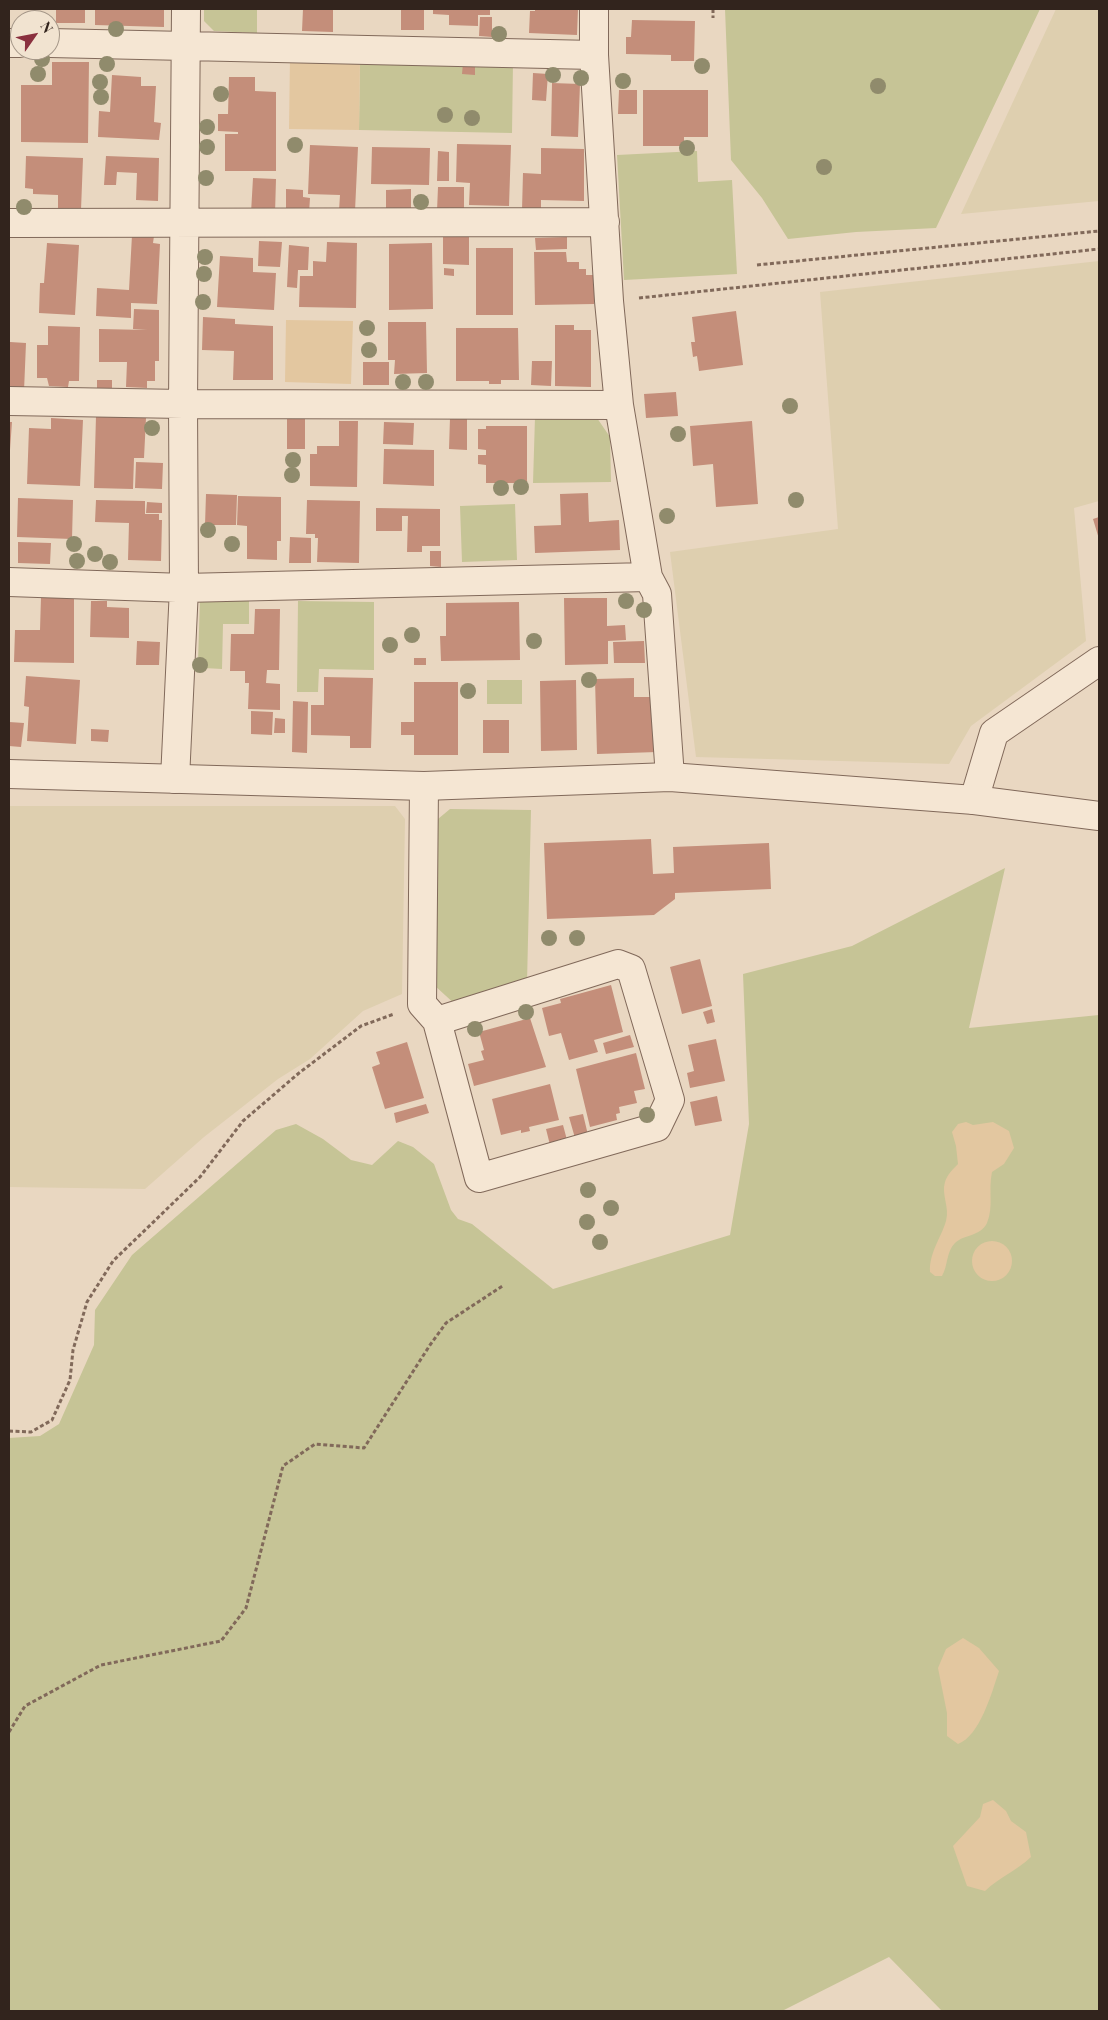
<!DOCTYPE html>
<html>
<head>
<meta charset="utf-8">
<style>
  body { margin:0 }
  #map { position:relative; width:1108px; height:2020px; overflow:hidden; background:#e9d7c1; font-family:"Playfair Display",serif }
  canvas { display:block }
  .frame { position:absolute; inset:0; border:10px solid #32241d; pointer-events:none }
  .north { position:absolute; left:10px; top:10px; width:50px; height:50px; box-sizing:border-box; background:#f1e3d0; border:1px solid #a59788; border-radius:50%; rotate:57deg; font-size:14px; font-weight:700; line-height:20px; text-align:center; color:#32241d }
  .north::after { content:''; display:block; margin:auto; width:18px; height:22px; background:#8a303e; clip-path:polygon(50% 0,100% 100%,50% 72%,0 100%) }
</style>
</head>
<body>
<div id="map">
<canvas width="1108" height="2020"></canvas>
<div class="frame"></div>
<div class="north">N</div>
</div>
<script>
const ctx = document.querySelector('canvas').getContext('2d');
ctx.lineJoin = 'round';
function paint(path, color) { ctx.fillStyle = color; ctx.fill(path, 'evenodd'); }
function stroke(path, color, width, dash) { ctx.strokeStyle = color; ctx.lineWidth = width; ctx.lineCap = dash ? 'butt' : 'round'; ctx.setLineDash(dash || []); ctx.stroke(path); }
const farmland = new Path2D(`
  M1056,9H1099V201L961,214Z
  M1099,261V501L1074,508L1086,641L971,726L949,764L696,757L670,552L838,529L820,292Z
  M9,806H395L405,819L402,994L363,1011L310,1059L278,1079L204,1137L145,1189L9,1187Z`);
const green = new Path2D(`
  M204,9H257V33L214,31L204,21Z
  M725,9H1040L936,228L856,232L788,239L762,198L731,160Z
  M360,58L513,62L512,133L359,130Z
  M697,151L698,182L732,180L737,274L624,280L617,155Z
  M535,417L597,418L610,437L611,482L533,483Z
  M515,504L517,560L462,562L460,506Z
  M249,593V624H223L222,669L204,668V663L198,662L200,599Z
  M298,601L374,602V670L319,669L318,692H297Z
  M487,680H522V704H487Z
  M450,809L531,810L527,983L457,1006L434,985L438,819Z
  M1005,868L969,1028L1099,1015V2011H942L889,1957L782,2011H9V1438L40,1436L59,1424L94,1345L95,1310L132,1255L276,1130L296,1124L323,1139L351,1160L372,1165L398,1141L413,1147L434,1164L451,1210L458,1219L472,1224L553,1289L730,1235L749,1124L743,974L852,946Z`);
const sand = new Path2D(`
  M290,57L360,58L359,130L289,129Z
  M286,320L353,321L351,384L285,382Z
  M966,1122L973,1125L993,1122L1009,1131L1014,1148L1004,1164L992,1172C988,1190 994,1206 987,1223C980,1237 964,1234 955,1243C946,1252 948,1266 942,1276H935L930,1272C929,1253 941,1238 946,1221C950,1207 941,1195 945,1182C947,1175 953,1169 958,1164L956,1146L952,1132L958,1124Z
  M972 1261a20 20 0 1 1 40 0a20 20 0 1 1-40 0Z
  M963,1638L979,1648L999,1671C992,1692 980,1736 958,1744L947,1736V1713L938,1668L946,1649Z
  M993,1800L1006,1811L1011,1821L1026,1832L1031,1857C1016,1871 1000,1877 985,1891L967,1886L953,1846L980,1817L983,1804Z`);
const building = new Path2D(`
  M56,9H85V23H56Z
  M95,9H164V27L95,25Z
  M303,9L333,10V32L302,31Z
  M401,9H424V30H401Z
  M433,9H490V15H478V26L449,25V15L433,14Z
  M535,9H578L577,35L529,33L530,11H535Z
  M480,17H492V37L479,36Z
  M632,20L695,21L694,61H671V55L626,54V37H631Z
  M52,62H89L88,143L21,142V85H52Z
  M463,63L475,64V75L462,74Z
  M533,73L548,74L546,101L532,100Z
  M112,75L141,77V86H156L154,122L161,123L159,140L98,137L99,111L110,112Z
  M229,77H255V91L276,92V171H225V134H238V132L218,131V114H228Z
  M552,83L580,84L578,137L551,136Z
  M619,90H637V114H618Z
  M643,90H708V137H684V146H643Z
  M457,144L511,145L509,206L469,205L470,183L456,182Z
  M310,145L358,147L355,211H339L340,195L308,194Z
  M372,147L430,148L429,185L371,184Z
  M541,148L584,149V201L541,200V210H522L523,173L541,174Z
  M438,151L449,152V181H437Z
  M26,156L83,158L81,210L58,209V195L33,194V189L25,188Z
  M106,156L159,158L158,201L136,200L137,173L117,172L116,185H104Z
  M253,178L276,179L275,214L251,213Z
  M438,187H464V212L437,211Z
  M286,189L303,190V197L310,198L309,213L286,212Z
  M411,189V213H386V190Z
  M132,235L154,236L153,243L160,244L157,304L131,303V318L96,316L97,288L129,290Z
  M443,236H469V265L443,264Z
  M567,237V249L536,250L535,238Z
  M259,241L282,242L280,267L258,266Z
  M327,242L357,243L356,308L299,307L300,276H313V261L326,262Z
  M47,243L79,245L75,315L39,313L40,283H44Z
  M432,243L433,309L389,310V244Z
  M289,245L309,247L308,270H298L297,288L287,287Z
  M476,248H513V315H476Z
  M534,252H566L567,262H579V269H586V275H594V304L535,305Z
  M220,256L253,258V272L276,273L274,310L217,307Z
  M444,268L454,269V276L444,275Z
  M134,309L159,310V361H155V381H147V388L126,387L127,362H99V329L147,330L133,329Z
  M736,311L743,365L699,371L697,356L693,357L691,342H695L692,317Z
  M203,317L235,319V324L273,326V380H233L234,351L202,350Z
  M388,322H426L427,373L394,374L395,360H388Z
  M555,325H574V330H591V387L555,386Z
  M48,326L80,327L79,381H69L68,387L49,386L47,378H37V345H48Z
  M456,328H518L519,380H501V384H489V381H456Z
  M10,342L26,343L24,391L9,393Z
  M532,361H552L551,386L531,385Z
  M363,362H389V385H363Z
  M97,380H112V390L97,389Z
  M676,392L678,416L646,418L644,394Z
  M96,416L146,418L144,458H134L133,489L94,488Z
  M51,418L83,420L80,486L27,484L29,428L51,429Z
  M287,418H305V449H287Z
  M450,418L467,419V450L449,449Z
  M339,421H358L357,487L310,486V454H317V446H339Z
  M752,421L758,504L716,507L713,464L693,466L690,426Z
  M9,422H12L10,450H9Z
  M384,422L414,423L413,445L383,444Z
  M486,426H527V483H486V465L478,464V455H486V450L478,449V429H486Z
  M384,449L434,450V486L383,484Z
  M136,462L163,463L162,489L135,488Z
  M588,493L589,522L619,520L620,550L535,553L534,526L561,525L560,494Z
  M206,494L237,495L236,525H205Z
  M238,496L281,497V541H277V560L247,559V526L237,525Z
  M18,498L73,500L72,539L17,537Z
  M96,500L145,501V514H159V520H162L161,561L128,560L129,523L95,522Z
  M307,500L360,501L359,563L317,562L318,538H315V534H306Z
  M147,502L162,503V513H146Z
  M376,508L440,509V546H422V552H407L408,516H402V531H376Z
  M1099,517V539L1093,519Z
  M290,537L311,538V563H289Z
  M18,542L51,543L50,564L18,563Z
  M430,551H441V567L430,566Z
  M74,593V663L14,662L15,630H40L41,597L63,598Z
  M564,598H607V626L625,625L626,640L608,641V664L565,665Z
  M91,601H107V607L129,608V638L90,637Z
  M519,602L520,660L441,661L440,636H446V603Z
  M255,609H280L279,670H267L266,683L280,684V710L248,709L249,683H245V671H230L231,634H254Z
  M137,641L160,642L159,665H136Z
  M644,641L645,663H614L613,642Z
  M414,658H426V665H414Z
  M26,676L80,680L76,744L27,741L29,707L24,706Z
  M324,677L373,678L371,748H350V736L311,735V705H324Z
  M634,678V697H656L657,752L597,754L595,679Z
  M576,680L577,750L541,751L540,681Z
  M414,682H458V755H414V735H401V722H414Z
  M293,701L308,702L307,753L292,752Z
  M251,711L273,712L272,735L251,734Z
  M275,718L285,719V733H274Z
  M483,720H509V753H483Z
  M9,722L24,723L21,747L9,746Z
  M91,729L109,730L108,742L91,741Z
  M651,839L653,874L674,873L673,847L769,843L771,889L675,893V899L654,915L547,919L544,843Z
  M700,959L712,1006L682,1014L670,967Z
  M611,985L623,1032L594,1040L598,1052L569,1060L561,1033L549,1036L542,1008L561,1003L560,999Z
  M712,1009L715,1022L707,1024L703,1012Z
  M530,1018L546,1067L474,1086L468,1064L484,1060L481,1051L484,1050L479,1032Z
  M630,1035L634,1047L606,1054L603,1043Z
  M716,1039L725,1081L690,1088L687,1073L694,1071L688,1045Z
  M407,1042L424,1098L385,1109L372,1067L380,1064L376,1052Z
  M636,1053L645,1089L634,1091L637,1103L619,1107L620,1113L616,1114L617,1120L590,1127L576,1069Z
  M550,1084L559,1120L529,1127L530,1131L521,1133V1130L501,1135L492,1099Z
  M717,1096L722,1121L695,1126L690,1102Z
  M426,1104L429,1113L396,1123L394,1113Z
  M583,1114L588,1135L575,1138L569,1117Z
  M563,1125L567,1140L550,1145L546,1129Z`);
const path = new Path2D(`
  M713,9V18
  M757,265L1099,231
  M639,298L1099,249
  M9,1431L31,1432L52,1420L70,1380L73,1350L87,1302L113,1261L200,1177L243,1121L299,1073L361,1026L394,1014
  M9,1732L25,1706L101,1665L221,1641L246,1608L283,1466L315,1444L364,1448L430,1345L446,1323L504,1285`);
const minor = new Path2D(`
  M594,9V55L609,301L619,405L648,577L657,594L670,777
  M9,43H20
  M50,43L594,55
  M9,223L605,222
  M9,401L183,404L619,405
  M9,582L184,588L648,577
  M175,779L184,588L183,404L186,9
  M424,786L422,1004L437,1021L479,1178L657,1127L670,1100L631,969L618,964L437,1021
  M974,800L994,733L1099,661`);
const tertiary = new Path2D(`
  M9,774L424,786L670,777L974,800L1099,816`);
const trees = [
  [116,29],
  [499,34],
  [42,59],
  [107,64],
  [702,66],
  [38,74],
  [553,75],
  [581,78],
  [623,81],
  [100,82],
  [878,86],
  [221,94],
  [101,97],
  [445,115],
  [472,118],
  [207,127],
  [295,145],
  [207,147],
  [687,148],
  [824,167],
  [206,178],
  [421,202],
  [24,207],
  [205,257],
  [204,274],
  [203,302],
  [367,328],
  [369,350],
  [403,382],
  [426,382],
  [790,406],
  [152,428],
  [678,434],
  [293,460],
  [292,475],
  [521,487],
  [501,488],
  [796,500],
  [667,516],
  [208,530],
  [74,544],
  [232,544],
  [95,554],
  [77,561],
  [110,562],
  [626,601],
  [644,610],
  [412,635],
  [534,641],
  [390,645],
  [200,665],
  [589,680],
  [468,691],
  [549,938],
  [577,938],
  [526,1012],
  [475,1029],
  [647,1115],
  [588,1190],
  [611,1208],
  [587,1222],
  [600,1242]
];
paint(farmland, '#decfaf');
paint(green, '#c6c496');
paint(sand, '#e3c7a0');
paint(building, '#c48e7a');
stroke(minor, '#81695a', 30);
stroke(tertiary, '#81695a', 30);
stroke(path, '#81695a', 3, [4, 2.5]);
stroke(minor, '#f5e6d3', 28);
stroke(tertiary, '#f5e6d3', 28);
ctx.fillStyle = '#908b6c';
for (const [x, y] of trees) { ctx.beginPath(); ctx.arc(x, y, 8, 0, 2 * Math.PI); ctx.fill(); }
</script>
</body>
</html>
